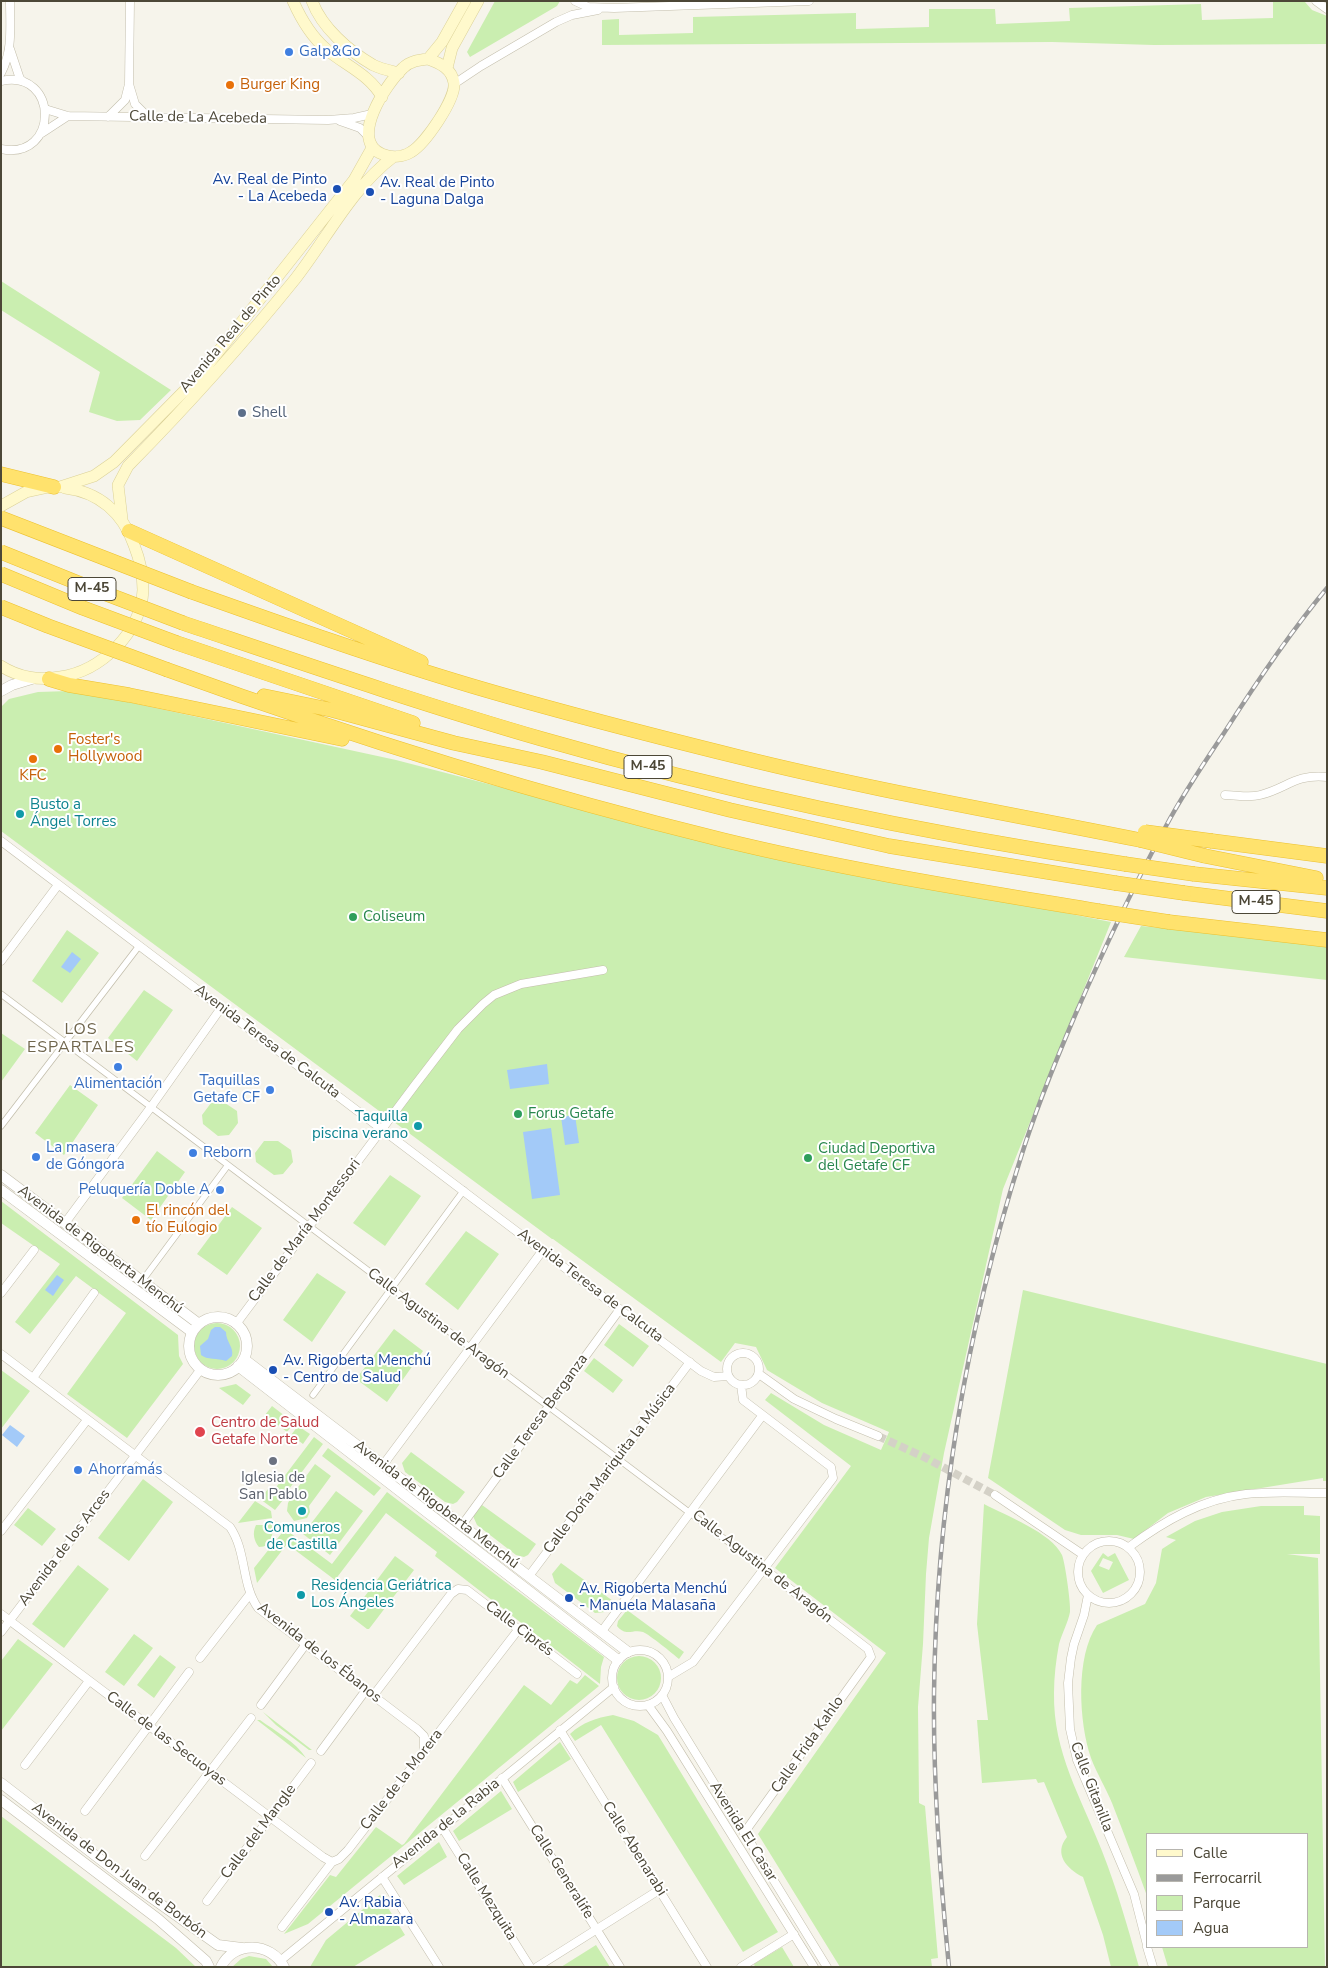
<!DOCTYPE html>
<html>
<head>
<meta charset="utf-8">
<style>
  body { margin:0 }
  #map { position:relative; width:1328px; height:1968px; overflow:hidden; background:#f6f4eb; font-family:"Nunito Sans",sans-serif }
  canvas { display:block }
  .frame { position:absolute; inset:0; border:2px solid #4c4737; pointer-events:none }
  .legend { position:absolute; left:1146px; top:1833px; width:162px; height:115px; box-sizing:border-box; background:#fff; border:1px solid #b7b5af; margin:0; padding:6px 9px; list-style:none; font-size:15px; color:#4c4737 }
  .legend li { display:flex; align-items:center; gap:10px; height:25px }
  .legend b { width:25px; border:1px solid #b7b5af }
</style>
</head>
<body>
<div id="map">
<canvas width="1328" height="1968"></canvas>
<div class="frame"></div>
<ul class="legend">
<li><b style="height:6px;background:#fff9cc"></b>Calle</li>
<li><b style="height:6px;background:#9a9a9a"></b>Ferrocarril</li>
<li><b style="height:14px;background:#caeeb0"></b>Parque</li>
<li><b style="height:14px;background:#a3caf8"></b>Agua</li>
</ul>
</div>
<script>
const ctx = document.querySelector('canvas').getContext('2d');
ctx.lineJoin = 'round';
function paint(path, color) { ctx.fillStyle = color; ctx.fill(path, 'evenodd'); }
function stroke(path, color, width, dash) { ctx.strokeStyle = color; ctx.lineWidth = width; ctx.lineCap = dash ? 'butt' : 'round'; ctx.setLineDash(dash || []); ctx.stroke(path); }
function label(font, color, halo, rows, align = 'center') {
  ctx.font = font + ' "Nunito Sans",sans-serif'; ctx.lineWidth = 4; ctx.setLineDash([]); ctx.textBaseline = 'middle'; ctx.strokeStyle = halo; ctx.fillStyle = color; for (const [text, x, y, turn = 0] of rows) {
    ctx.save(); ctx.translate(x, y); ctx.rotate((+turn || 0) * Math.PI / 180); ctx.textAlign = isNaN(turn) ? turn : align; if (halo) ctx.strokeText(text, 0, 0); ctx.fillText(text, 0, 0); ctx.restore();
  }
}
const green = new Path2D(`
  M495,1H560L557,6L470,57L467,52Z
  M1273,2H1305L1312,10L1327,16V44L1154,45L1052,42L602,45V20L619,19V35L693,33V17L856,13V29L929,27V9H995L996,24L1070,21L1069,8L1201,4L1202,20L1273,18Z
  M1,281L171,390L140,420L117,421L89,412L100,372L1,310Z
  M69,691L128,702L396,760L723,845L1111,922L1003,1189L944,1453L929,1538L926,1574L923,1644L918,1707L919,1803L925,1806L938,1958L931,1959L932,1967H840L758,1834L886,1653L775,1568L851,1466L765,1400L771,1393L824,1425L881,1450L889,1432L822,1403L767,1370L756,1347L735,1343L721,1362L553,1239H552L1,831V707L9,699L38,692Z
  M1141,926L1327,944V980L1124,957Z
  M67,930L99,953L62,1003L32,981Z
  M144,990L173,1010L137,1061L108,1038Z
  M1,1033L25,1049L1,1082Z
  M70,1085L98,1105L64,1155L35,1133Z
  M211,1103H225L237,1111L238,1123L229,1135L218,1136L203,1124L202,1115Z
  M264,1141H278L291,1150L293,1162L283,1174L274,1175L256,1162L255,1153Z
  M157,1151L185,1172L151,1220L122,1198Z
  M390,1175L421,1196L385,1246L353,1223Z
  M1,1201L178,1335L179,1356L183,1364L127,1438L67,1394L126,1313L76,1276L30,1334L15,1322L60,1264L1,1223Z
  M232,1207L262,1228L227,1275L197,1254Z
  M466,1231L499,1254L458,1310L425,1284Z
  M317,1273L346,1292L312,1342L283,1320Z
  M1023,1290L1327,1364V1481H1323V1478L1206,1497L1168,1513L1134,1539L1117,1535H1081L1065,1530L988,1478Z
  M194 1346a23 23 0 1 1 46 0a23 23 0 1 1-46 0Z
  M619,1324L649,1346L633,1367L604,1345Z
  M394,1329L423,1351L387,1402L356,1379Z
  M594,1358L623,1380L613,1393L584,1371Z
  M1,1370L30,1391L1,1429Z
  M236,1384L251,1395L243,1405L219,1388Z
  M272,1406L294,1423L287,1432L265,1415Z
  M298,1426L310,1434L303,1444L291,1435Z
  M314,1437L323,1444L283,1497L274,1490Z
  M328,1448L381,1488L374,1496L322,1456Z
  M411,1452L465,1492L457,1502L453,1504L445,1502L405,1472L402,1463Z
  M315,1464L331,1476L309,1506L310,1512L307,1518L294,1521L287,1511L288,1503L293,1494Z
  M143,1479L173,1502L129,1561L98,1538Z
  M268,1489L283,1500L275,1510L260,1499Z
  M336,1491L363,1511L330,1555L303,1534Z
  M387,1492L604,1657L601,1667L600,1684L435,1556L437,1552L386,1513L335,1580L287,1544L257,1583L254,1568L285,1529L332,1564Z
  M255,1501L271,1511L272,1518L238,1523Z
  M984,1504C1005,1515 1052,1533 1062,1555C1065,1562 1071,1604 1070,1612C1068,1623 1062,1633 1059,1644C1056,1660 1054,1677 1054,1693C1053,1753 1081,1797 1102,1851C1117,1889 1128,1928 1139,1967H1111L1103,1935L1083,1877C1067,1869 1053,1854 1067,1837L1044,1782L1038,1783L1036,1779L982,1783L977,1720H988L977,1624Z
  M482,1505L536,1544L528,1555L524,1557L516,1555L477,1525L473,1516Z
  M1261,1506H1304V1515L1320,1516V1554H1287L1318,1558L1325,1967H1168L1162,1947H1307V1834H1147V1896C1136,1865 1124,1834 1112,1803C1106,1788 1097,1774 1091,1758C1079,1723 1075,1657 1097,1625L1145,1604L1156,1583L1162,1549L1176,1540L1166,1537L1195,1521L1222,1512Z
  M28,1508L56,1529L42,1546L14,1525Z
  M275,1521L276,1525C270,1535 273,1547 259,1547C254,1541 252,1533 256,1525H267Z
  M1103,1553L1108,1557L1115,1553L1129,1580L1103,1593L1091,1571ZM1103,1558L1113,1562L1109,1570L1099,1566Z
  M395,1556L414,1570L369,1629H367L350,1616Z
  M561,1563L613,1601L605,1612L595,1613L555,1583L552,1574Z
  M78,1565L109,1589L64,1648L32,1624Z
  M627,1610L684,1652L679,1659C672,1653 650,1635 643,1632C632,1629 626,1637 617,1626L618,1621Z
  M134,1634L153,1648L124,1686L105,1672Z
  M18,1639L53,1664L1,1731V1661Z
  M160,1655L176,1667L154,1698L137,1685Z
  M617 1678a22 22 0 1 1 44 0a22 22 0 1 1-44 0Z
  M585,1675L599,1686L308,1924L284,1934L330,1875L336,1877L376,1827L402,1845L404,1844L524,1685L551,1705L570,1680L577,1684Z
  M263,1712L312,1750H309L276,1725Z
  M613,1715L634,1721L658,1735L778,1932L743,1952L601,1725L575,1741L570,1734C583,1722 596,1718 613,1715Z
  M257,1720H260C275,1731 296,1742 306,1758Z
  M560,1742L571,1759L518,1792L513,1782Z
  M501,1791L512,1809L459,1841L453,1831Z
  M1,1816L176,1948L196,1967H1Z
  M439,1842L447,1857L404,1885L397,1876Z
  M380,1895L405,1935L353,1967H310L326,1940Z
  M596,1945L610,1967H561Z
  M782,1947L794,1967H755L754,1964Z
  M249,1956L266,1959L273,1967H232L241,1959Z`);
const water = new Path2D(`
  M72,952L81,959L70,973L61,967Z
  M547,1064L549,1084L510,1089L507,1070Z
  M575,1115L579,1143L565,1145L561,1117Z
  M551,1128L560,1195L532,1199L523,1132Z
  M57,1275L64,1280L53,1296L45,1290Z
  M215,1327H220L226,1332C226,1342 234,1347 232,1356L226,1361C217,1358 207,1360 201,1355L200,1346L208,1339L211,1330Z
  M10,1425L25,1436L17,1447L2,1435Z`);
const minorTunnel = new Path2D(`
  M878,1436L924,1457L995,1495`);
const pedestrian = new Path2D(`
  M1,994L763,1568
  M1,1126L139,946
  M142,1281L228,1165
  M313,1395L464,1190`);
const minor = new Path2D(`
  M575,1L588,7L614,8L809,1
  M1316,1L1327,9
  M10,49L20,79L24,82
  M1,73C13,51 10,26 10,1
  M1,81C59,68 60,161 1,149
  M129,84L135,104L149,118
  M454,84L481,66L556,22L572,15L598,10
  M45,109L68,116L328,120L354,118L372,114
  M108,117L125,100L129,84L130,1
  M340,121L360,128L369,137
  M42,133L68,116
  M1225,795C1237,795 1249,798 1260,795C1288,788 1294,774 1327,777
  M1,841L701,1371L714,1377L728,1376
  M1,961L58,885
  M65,1223L151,1107L221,1008
  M1,1293L34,1250
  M236,1324L415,1085L458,1029L483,1004L494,995L521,984L603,970
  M727 1369a16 16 0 1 1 32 0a16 16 0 1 1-32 0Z
  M1,1354L230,1527C247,1552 241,1584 258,1608L417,1729L424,1736V1750
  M759,1374L794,1399L836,1419L878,1436
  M33,1378L94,1293
  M383,1465L543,1250
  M995,1495L1082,1554
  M462,1525L620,1309
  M1,1531L87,1420
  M1078 1572a31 31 0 1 1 62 0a31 31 0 1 1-62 0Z
  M1129,1547C1164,1521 1202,1499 1246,1494C1272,1491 1300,1493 1327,1493
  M529,1576L690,1362
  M1088,1595L1084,1615L1074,1644L1071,1658L1068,1683L1070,1729L1077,1760L1134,1894L1147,1945
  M1,1614L323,1857L332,1862
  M602,1631L762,1416
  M1,1632L201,1369
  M612 1678a28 28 0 1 1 56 0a28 28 0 1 1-56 0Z
  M200,1658L250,1594
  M668,1677L693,1662L833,1478L831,1467L743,1400L741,1385
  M662,1695L674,1718L827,1967
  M373,1696L451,1594L458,1589L467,1590L577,1674
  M261,1705L306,1644
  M648,1705L667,1731L814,1967
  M560,1730L707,1967
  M321,1751L366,1690
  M25,1765L89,1681
  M502,1778L620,1967
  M85,1811L189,1672
  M442,1827L530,1967
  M744,1833L871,1657L868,1649L763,1568
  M145,1856L251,1718
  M382,1877L439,1967
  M207,1901L311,1763
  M282,1927L332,1862L339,1859L348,1850L518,1630
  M1147,1947L1153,1967
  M280,1961L614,1687
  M537,1967L659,1890
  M741,1967L794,1934`);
const tertiary = new Path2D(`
  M1,691L12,685L35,678
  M1,1175L199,1324
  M1,1190L192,1332
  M189 1346a29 29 0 1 1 58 0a29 29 0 1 1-58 0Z
  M244,1359L628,1652
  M238,1366L618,1660
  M1,1783L135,1886L218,1945L242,1948
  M1,1800L158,1919L206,1961L209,1967
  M221,1967C234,1940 271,1942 284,1967`);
const secondary = new Path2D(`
  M293,1C301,19 312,37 326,49C346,66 369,74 382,97
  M312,1C322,28 349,51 373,65C381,69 391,71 399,73
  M428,59C440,63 452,69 454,83C456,99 425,144 411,152C403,157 392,158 382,154C348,140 387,83 403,68C410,61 419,60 428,59Z
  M428,59L442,42L465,1
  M447,68L452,48L478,1
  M60,487L94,476L114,462L199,376L354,180L372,148
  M1,506L26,492L49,487
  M122,519L118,485L128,466C187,406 243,344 296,278C327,238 352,188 393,157
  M1,666C18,677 40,681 60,677C101,671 141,633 143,590C143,574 140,560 134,545C123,513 99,492 65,488`);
const motorway = new Path2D(`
  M1,474L54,487
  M129,531L421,662
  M192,592C285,625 378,658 472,686C560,712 650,735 739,757C872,790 1006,813 1140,840
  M183,623C302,663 421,704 542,739C733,794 928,834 1125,864
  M177,643L413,723
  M168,670C350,736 535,794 723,840C846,870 973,890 1098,911
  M49,679L69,685L129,695L342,739
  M264,696L332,710L454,743L542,762L730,810L889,846L1115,883
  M1212,841L1327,856
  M1205,856L1316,878
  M1194,874L1327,888
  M1184,893L1327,911
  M1169,922L1327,940`);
const rail = new Path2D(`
  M949,1967C940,1876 933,1786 934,1694C936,1513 966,1330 1021,1157C1036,1108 1056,1060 1076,1013C1104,949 1133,887 1166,826C1183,794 1204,763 1224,733C1256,683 1289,634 1327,588`);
const motorwayBridge = new Path2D(`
  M1,518L192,592
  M1,552L83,585L183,623
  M1,574L83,608L177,643
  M1,607L48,626L168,670
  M1145,832L1212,841
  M1140,840L1205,856
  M1125,864L1194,874
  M1115,883L1184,893
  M1098,911L1169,922`);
const markers = [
  [289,52,5,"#3f7fe0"],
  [230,85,5,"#e8710a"],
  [337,189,5,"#1a4fb4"],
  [370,192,5,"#1a4fb4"],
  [242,413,5,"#5c6f8a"],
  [58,749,5,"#e8710a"],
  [33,759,5,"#e8710a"],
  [20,814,5,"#0f9aa8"],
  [353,917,5,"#2e9e5b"],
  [118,1067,5,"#3f7fe0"],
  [270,1090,5,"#3f7fe0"],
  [518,1114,5,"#2e9e5b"],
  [418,1126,5,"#0f9aa8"],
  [193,1153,5,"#3f7fe0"],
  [36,1157,5,"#3f7fe0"],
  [808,1158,5,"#2e9e5b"],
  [220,1190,5,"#3f7fe0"],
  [136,1220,5,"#e8710a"],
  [273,1370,5,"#1a4fb4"],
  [200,1432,6,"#e0444e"],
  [273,1461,5,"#6b7280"],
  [78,1470,5,"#3f7fe0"],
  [302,1511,5,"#0f9aa8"],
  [301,1595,5,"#0f9aa8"],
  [569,1598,5,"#1a4fb4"],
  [329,1912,5,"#1a4fb4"]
];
const shields = [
  [92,589,48],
  [648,767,48],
  [1256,902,48]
];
const shieldNames = [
  ["M-45",92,589],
  ["M-45",648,767],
  ["M-45",1256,902]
];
const shopNames = [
  ["Galp&Go",299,52],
  ["Taquillas",260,1081,"right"],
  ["Getafe CF",260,1098,"right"],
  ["Alimentación",118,1084,"center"],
  ["La masera",46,1148],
  ["de Góngora",46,1165],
  ["Reborn",203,1153],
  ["Peluquería Doble A",210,1190,"right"],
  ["Ahorramás",88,1470]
];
const foodNames = [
  ["Burger King",240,85],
  ["Foster's",68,740],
  ["Hollywood",68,757],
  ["KFC",33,776,"center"],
  ["El rincón del",146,1211],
  ["tío Eulogio",146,1228]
];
const streetNames = [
  ["Calle de La Acebeda",198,118,1],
  ["Avenida Real de Pinto",231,334,-50],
  ["Avenida Teresa de Calcuta",267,1042,37],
  ["Calle de María Montessori",305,1231,-53],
  ["Avenida de Rigoberta Menchú",100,1250,37],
  ["Avenida Teresa de Calcuta",590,1286,37],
  ["Calle Agustina de Aragón",438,1324,37],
  ["Calle Teresa Berganza",541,1417,-54],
  ["Calle Doña Mariquita la Música",610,1469,-53],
  ["Avenida de Rigoberta Menchú",436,1505,37],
  ["Avenida de los Arces",65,1548,-53],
  ["Calle Agustina de Aragón",762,1567,38],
  ["Calle Ciprés",519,1629,37],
  ["Avenida de los Ébanos",319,1653,38],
  ["Calle de las Secuoyas",166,1739,37],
  ["Calle Frida Kahlo",808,1745,-55],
  ["Calle de la Morera",402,1780,-52],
  ["Calle Gitanilla",1091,1787,69],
  ["Avenida de la Rabia",446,1824,-39],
  ["Calle del Mangle",259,1832,-53],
  ["Avenida El Casar",743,1832,58],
  ["Calle Abenarabi",634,1849,58],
  ["Avenida de Don Juan de Borbón",119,1871,37],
  ["Calle Generalife",561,1872,58],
  ["Calle Mezquita",486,1897,58]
];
const transitNames = [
  ["Av. Real de Pinto",327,180,"right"],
  ["- La Acebeda",327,197,"right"],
  ["Av. Real de Pinto",380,183],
  ["- Laguna Dalga",380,200],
  ["Av. Rigoberta Menchú",283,1361],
  ["- Centro de Salud",283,1378],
  ["Av. Rigoberta Menchú",579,1589],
  ["- Manuela Malasaña",579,1606],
  ["Av. Rabia",339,1903],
  ["- Almazara",339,1920]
];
const serviceNames = [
  ["Shell",252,413]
];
const cultureNames = [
  ["Busto a",30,805],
  ["Ángel Torres",30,822],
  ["Taquilla",408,1117,"right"],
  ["piscina verano",408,1134,"right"],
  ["Comuneros",302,1528,"center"],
  ["de Castilla",302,1545,"center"],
  ["Residencia Geriátrica",311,1586],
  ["Los Ángeles",311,1603]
];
const leisureNames = [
  ["Coliseum",363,917],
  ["Forus Getafe",528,1114],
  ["Ciudad Deportiva",818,1149],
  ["del Getafe CF",818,1166]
];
const healthNames = [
  ["Centro de Salud",211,1423],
  ["Getafe Norte",211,1440]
];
const worshipNames = [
  ["Iglesia de",273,1478],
  ["San Pablo",273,1495]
];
const neighbourhoodNames = [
  ["LOS",81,1030],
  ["ESPARTALES",81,1048]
];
paint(green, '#caeeb0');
paint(water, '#a3caf8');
stroke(minorTunnel, '#d4d1c7', 8, [8, 4]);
stroke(pedestrian, '#c3beac', 7);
stroke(minor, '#c3beac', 9);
stroke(tertiary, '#c3beac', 11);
stroke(secondary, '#dbd197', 12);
stroke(motorway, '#ecc02f', 15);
stroke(pedestrian, '#fff', 5.5);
stroke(minor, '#fff', 8);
stroke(tertiary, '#fff', 10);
stroke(secondary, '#fff9cc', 11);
stroke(motorway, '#ffe26d', 14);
stroke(rail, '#9a9a9a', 4.5);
stroke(rail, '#fff', 2.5, [8]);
stroke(motorwayBridge, '#ecc02f', 15, []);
stroke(motorwayBridge, '#ffe26d', 14);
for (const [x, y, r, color] of markers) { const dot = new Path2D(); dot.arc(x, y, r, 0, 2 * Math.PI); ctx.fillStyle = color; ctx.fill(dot); stroke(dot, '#fff', 2); }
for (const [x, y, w] of shields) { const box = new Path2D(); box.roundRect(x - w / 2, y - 11.5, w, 23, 4); ctx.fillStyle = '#fff'; ctx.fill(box); stroke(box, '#4c4737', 1); }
label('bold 14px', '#4c4737', null, shieldNames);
label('15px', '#366cbe', '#fff', shopNames, 'left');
label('15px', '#c56008', '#fff', foodNames, 'left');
label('15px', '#4c4737', '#fff', streetNames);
label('15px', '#164399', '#fff', transitNames, 'left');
label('15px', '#4e5e75', '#fff', serviceNames, 'left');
label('15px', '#0d838f', '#fff', cultureNames, 'left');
label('15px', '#27864d', '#fff', leisureNames, 'left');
label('15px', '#be3a42', '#fff', healthNames, 'left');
label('15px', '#5b616d', '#fff', worshipNames);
ctx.letterSpacing = '1px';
label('16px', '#70664d', '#fff', neighbourhoodNames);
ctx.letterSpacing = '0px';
</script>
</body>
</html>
